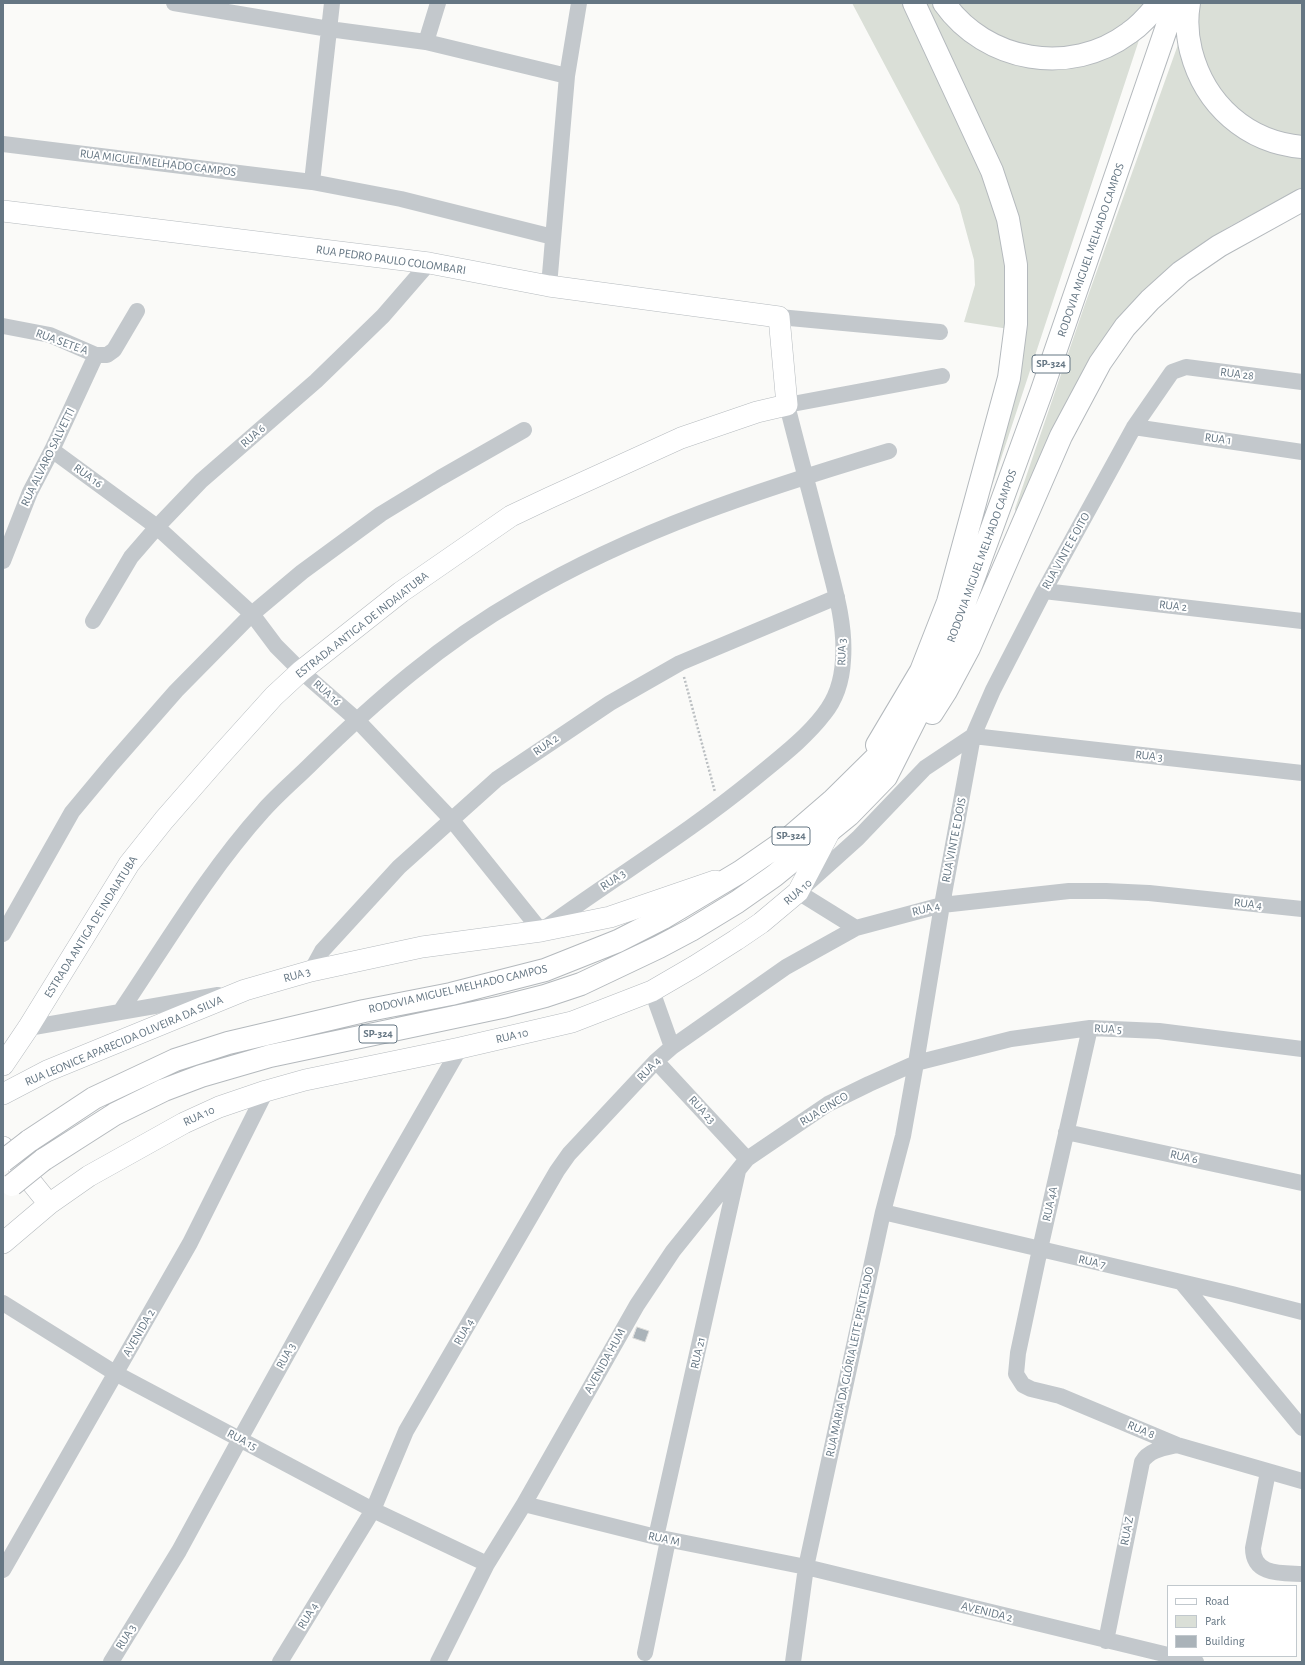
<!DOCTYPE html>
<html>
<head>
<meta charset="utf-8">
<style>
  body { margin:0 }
  #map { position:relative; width:1305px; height:1665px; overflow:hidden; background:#fafaf8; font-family:"Alegreya Sans",sans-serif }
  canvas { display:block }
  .frame { position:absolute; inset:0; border:4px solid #657683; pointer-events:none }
  .legend { position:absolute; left:1167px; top:1585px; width:130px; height:72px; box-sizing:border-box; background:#fff; border:1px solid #c1c8cd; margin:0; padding:5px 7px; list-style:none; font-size:12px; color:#657683 }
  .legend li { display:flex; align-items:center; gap:8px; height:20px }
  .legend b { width:20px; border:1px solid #c1c8cd }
</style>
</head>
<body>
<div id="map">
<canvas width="1305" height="1665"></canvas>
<div class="frame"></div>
<ul class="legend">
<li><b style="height:5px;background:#fff"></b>Road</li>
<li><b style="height:11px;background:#dadfd7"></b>Park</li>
<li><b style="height:11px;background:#aab3b9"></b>Building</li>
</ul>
</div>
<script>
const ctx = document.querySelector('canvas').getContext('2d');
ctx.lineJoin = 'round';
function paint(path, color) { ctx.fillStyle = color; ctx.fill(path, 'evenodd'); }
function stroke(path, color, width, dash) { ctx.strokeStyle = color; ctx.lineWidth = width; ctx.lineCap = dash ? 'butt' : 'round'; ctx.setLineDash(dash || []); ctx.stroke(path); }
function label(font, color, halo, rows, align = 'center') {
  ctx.font = font + ' "Alegreya Sans",sans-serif'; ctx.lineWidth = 4; ctx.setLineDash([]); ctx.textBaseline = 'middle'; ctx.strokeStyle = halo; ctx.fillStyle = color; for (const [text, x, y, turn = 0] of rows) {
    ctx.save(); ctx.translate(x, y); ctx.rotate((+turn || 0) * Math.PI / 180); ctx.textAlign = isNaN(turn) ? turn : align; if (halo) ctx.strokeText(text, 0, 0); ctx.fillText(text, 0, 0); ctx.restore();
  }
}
const green = new Path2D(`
  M852,3H903L970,139L984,175L1005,244L1009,329L964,322L975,285L974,260L959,205Z
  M920,3H936L1004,57L1136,38L1139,40L992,486L1021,365L1025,294Z
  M955,3H1150L1135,20L1080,47L1039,50L985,31Z
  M1198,3H1302V137L1272,131L1237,111L1211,81L1199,47Z
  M1180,39L1200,91L1302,154V190C1269,206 1236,221 1206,241C1159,272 1116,313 1089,362C1080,377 1073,395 1066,411C1049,446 1033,481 1017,516L1015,509L1084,307Z`);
const building = new Path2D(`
  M637,1327L649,1331L645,1342L633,1338Z`);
const path = new Path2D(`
  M684,677L715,792`);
const minor = new Path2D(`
  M174,3L329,29L426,42L567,76
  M426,42L438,3
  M3,144L312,182L401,199L553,237
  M312,182L332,3
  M549,286L567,76L579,3
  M779,317L940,332
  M3,326L50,335L96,355H107L114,350L137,311
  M1134,427L1302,452
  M52,450L157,527L252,614L276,646L301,671L357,720L451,819L541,931C612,879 687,834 754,779C778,759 805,739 824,714C836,699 842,680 843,660C846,622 833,583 824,547C812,500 799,453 787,405L942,376
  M3,561L30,492L52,450L96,355
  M1044,591L1302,621
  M93,621L131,557L157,527L201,481L316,381L383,316L429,263
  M973,736L1302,773
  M856,928L798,892L858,838L925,768L973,736
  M3,934L72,812L112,764L176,691L252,614L302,572L381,514L440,478L524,430
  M311,971L322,951L399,867L497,779L610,703L680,663L837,597
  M652,991L672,1047
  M120,1012C166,944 208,872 263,811C278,794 296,779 312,763C375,701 443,642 520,598C635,530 762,489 889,451
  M28,1028L218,995
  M1090,1028L1040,1249L1018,1353L1016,1374L1023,1385L1031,1389L1060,1396L1177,1445L1302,1481
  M656,1061L747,1159
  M1066,1132L1302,1183
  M883,1212L1232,1294L1302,1312
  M1182,1283L1302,1428
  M3,1303L115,1373L373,1510L487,1564
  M1268,1472L1253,1548C1253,1576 1282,1573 1302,1574
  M524,1504L656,1537L806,1567L1168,1655
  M656,1537L738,1171
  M3,1570L190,1243L266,1091
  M1106,1641L1142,1462C1149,1450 1164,1448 1177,1445
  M645,1653L668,1540
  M1171,1656L1196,1662
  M111,1662L179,1551L240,1439L375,1196L460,1048
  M280,1662L373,1510L406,1431L557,1171L569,1154L656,1061L672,1047L786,967L856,928L942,905L1069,891H1106L1149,893L1302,909
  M438,1662L487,1564L524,1504L637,1305L673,1251L747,1159L828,1104L869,1084L916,1063L1011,1039L1090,1028L1159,1031L1302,1049
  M793,1662L806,1567L883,1212L903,1136L916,1063L942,905L973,736L993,690L1044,591L1134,427L1172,372L1186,367L1302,382`);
const major = new Path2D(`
  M3,211L429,263L549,286L779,317L787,405L757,412L681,438L549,498L511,516L401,592L301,671L274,696L219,757L164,820L129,864L28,1028L3,1065
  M3,1094L47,1071L245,990L311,971L422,947L541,931L610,917L715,881
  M3,1147L49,1204
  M3,1243L49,1204L89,1176L184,1123L219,1107L266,1091L305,1080L460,1048L572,1022L652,991L695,966L736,940L761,923L798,892L830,831`);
const highway = new Path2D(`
  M944,3C986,62 1070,77 1129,33C1141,25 1150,14 1159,3
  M1189,3C1186,20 1187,35 1191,51C1205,105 1247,142 1302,147
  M932,713L946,691L969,648L1061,436L1100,363L1125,327L1150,300L1181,272L1219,246L1302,200
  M877,745L921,671L948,602L1009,378L1016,324V265L1008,219L992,171L914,3
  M29,1141L94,1098L175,1060L228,1043L364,1011L451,994L545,970L618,941L663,918L740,872L789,838L833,800L902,732
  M43,1160L115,1114L164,1090L201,1076L270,1056L502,1007L545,996L581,984L659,947L691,930L737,902L774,876L849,815L886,777L941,668L1041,393L1175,3`);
const highwayBridge = new Path2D(`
  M3,1161L29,1141
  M12,1185L43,1160`);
const shields = [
  [1051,364,38],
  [791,836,38],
  [378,1034,38]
];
const shieldNames = [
  ["SP-324",1051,364],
  ["SP-324",791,836],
  ["SP-324",378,1034]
];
const streetNames = [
  ["RUA MIGUEL MELHADO CAMPOS",158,163,7],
  ["RODOVIA MIGUEL MELHADO CAMPOS",1091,250,-71],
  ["RUA PEDRO PAULO COLOMBARI",391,260,8],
  ["RUA SETE A",62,342,20],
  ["RUA 28",1237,374,7],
  ["RUA 6",253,436,-41],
  ["RUA 1",1218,439,8],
  ["RUA ALVARO SALVETTI",48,457,-64],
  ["RUA 16",88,476,36],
  ["RUA VINTE E OITO",1066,551,-61],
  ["RODOVIA MIGUEL MELHADO CAMPOS",982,556,-70],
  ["RUA 2",1173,606,6],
  ["ESTRADA ANTIGA DE INDAIATUBA",362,625,-38],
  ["RUA 3",842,652,-89],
  ["RUA 16",327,693,41],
  ["RUA 2",546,745,-35],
  ["RUA 3",1149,756,6],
  ["RUA VINTE E DOIS",954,840,-79],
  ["RUA 3",613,880,-34],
  ["RUA 10",798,892,-41],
  ["RUA 4",1248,904,6],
  ["RUA 4",926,909,-13],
  ["ESTRADA ANTIGA DE INDAIATUBA",91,927,-58],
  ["RUA 3",297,975,-16],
  ["RODOVIA MIGUEL MELHADO CAMPOS",458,989,-13],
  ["RUA 5",1108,1029,2],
  ["RUA 10",512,1036,-13],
  ["RUA LEONICE APARECIDA OLIVEIRA DA SILVA",124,1041,-23],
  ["RUA 4",649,1069,-46],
  ["RUA CINCO",824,1109,-31],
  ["RUA 23",702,1110,47],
  ["RUA 10",199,1116,-25],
  ["RUA 6",1184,1157,12],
  ["RUA 4A",1050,1204,-78],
  ["RUA 7",1092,1262,13],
  ["RUA 4",464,1332,-60],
  ["AVENIDA 2",139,1333,-60],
  ["RUA 21",698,1353,-77],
  ["RUA 3",286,1356,-61],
  ["AVENIDA HUM",605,1361,-61],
  ["RUA MARIA DA GLÓRIA LEITE PENTEADO",850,1362,-78],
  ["RUA 8",1141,1430,23],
  ["RUA 15",242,1440,28],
  ["RUA Z",1127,1531,-79],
  ["RUA M",664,1539,12],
  ["AVENIDA 2",987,1612,14],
  ["RUA 4",308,1616,-59],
  ["RUA 3",126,1637,-58]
];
paint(green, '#dadfd7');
paint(building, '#aab3b9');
stroke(building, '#dcdcda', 1);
stroke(major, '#b5babe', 22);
stroke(highway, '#b4b9bd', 24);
stroke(path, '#bbbfc2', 2.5, [2, 2]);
stroke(minor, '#c3c8cc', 16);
stroke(major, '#fff', 21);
stroke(highway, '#fff', 22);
stroke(highwayBridge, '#b4b9bd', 24, []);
stroke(highwayBridge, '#fff', 22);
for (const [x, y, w] of shields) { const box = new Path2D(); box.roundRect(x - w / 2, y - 9, w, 18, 3); ctx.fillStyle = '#fff'; ctx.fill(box); stroke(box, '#657683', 1); }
label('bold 11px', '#657683', null, shieldNames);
label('12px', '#657683', '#fff', streetNames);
</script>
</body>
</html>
